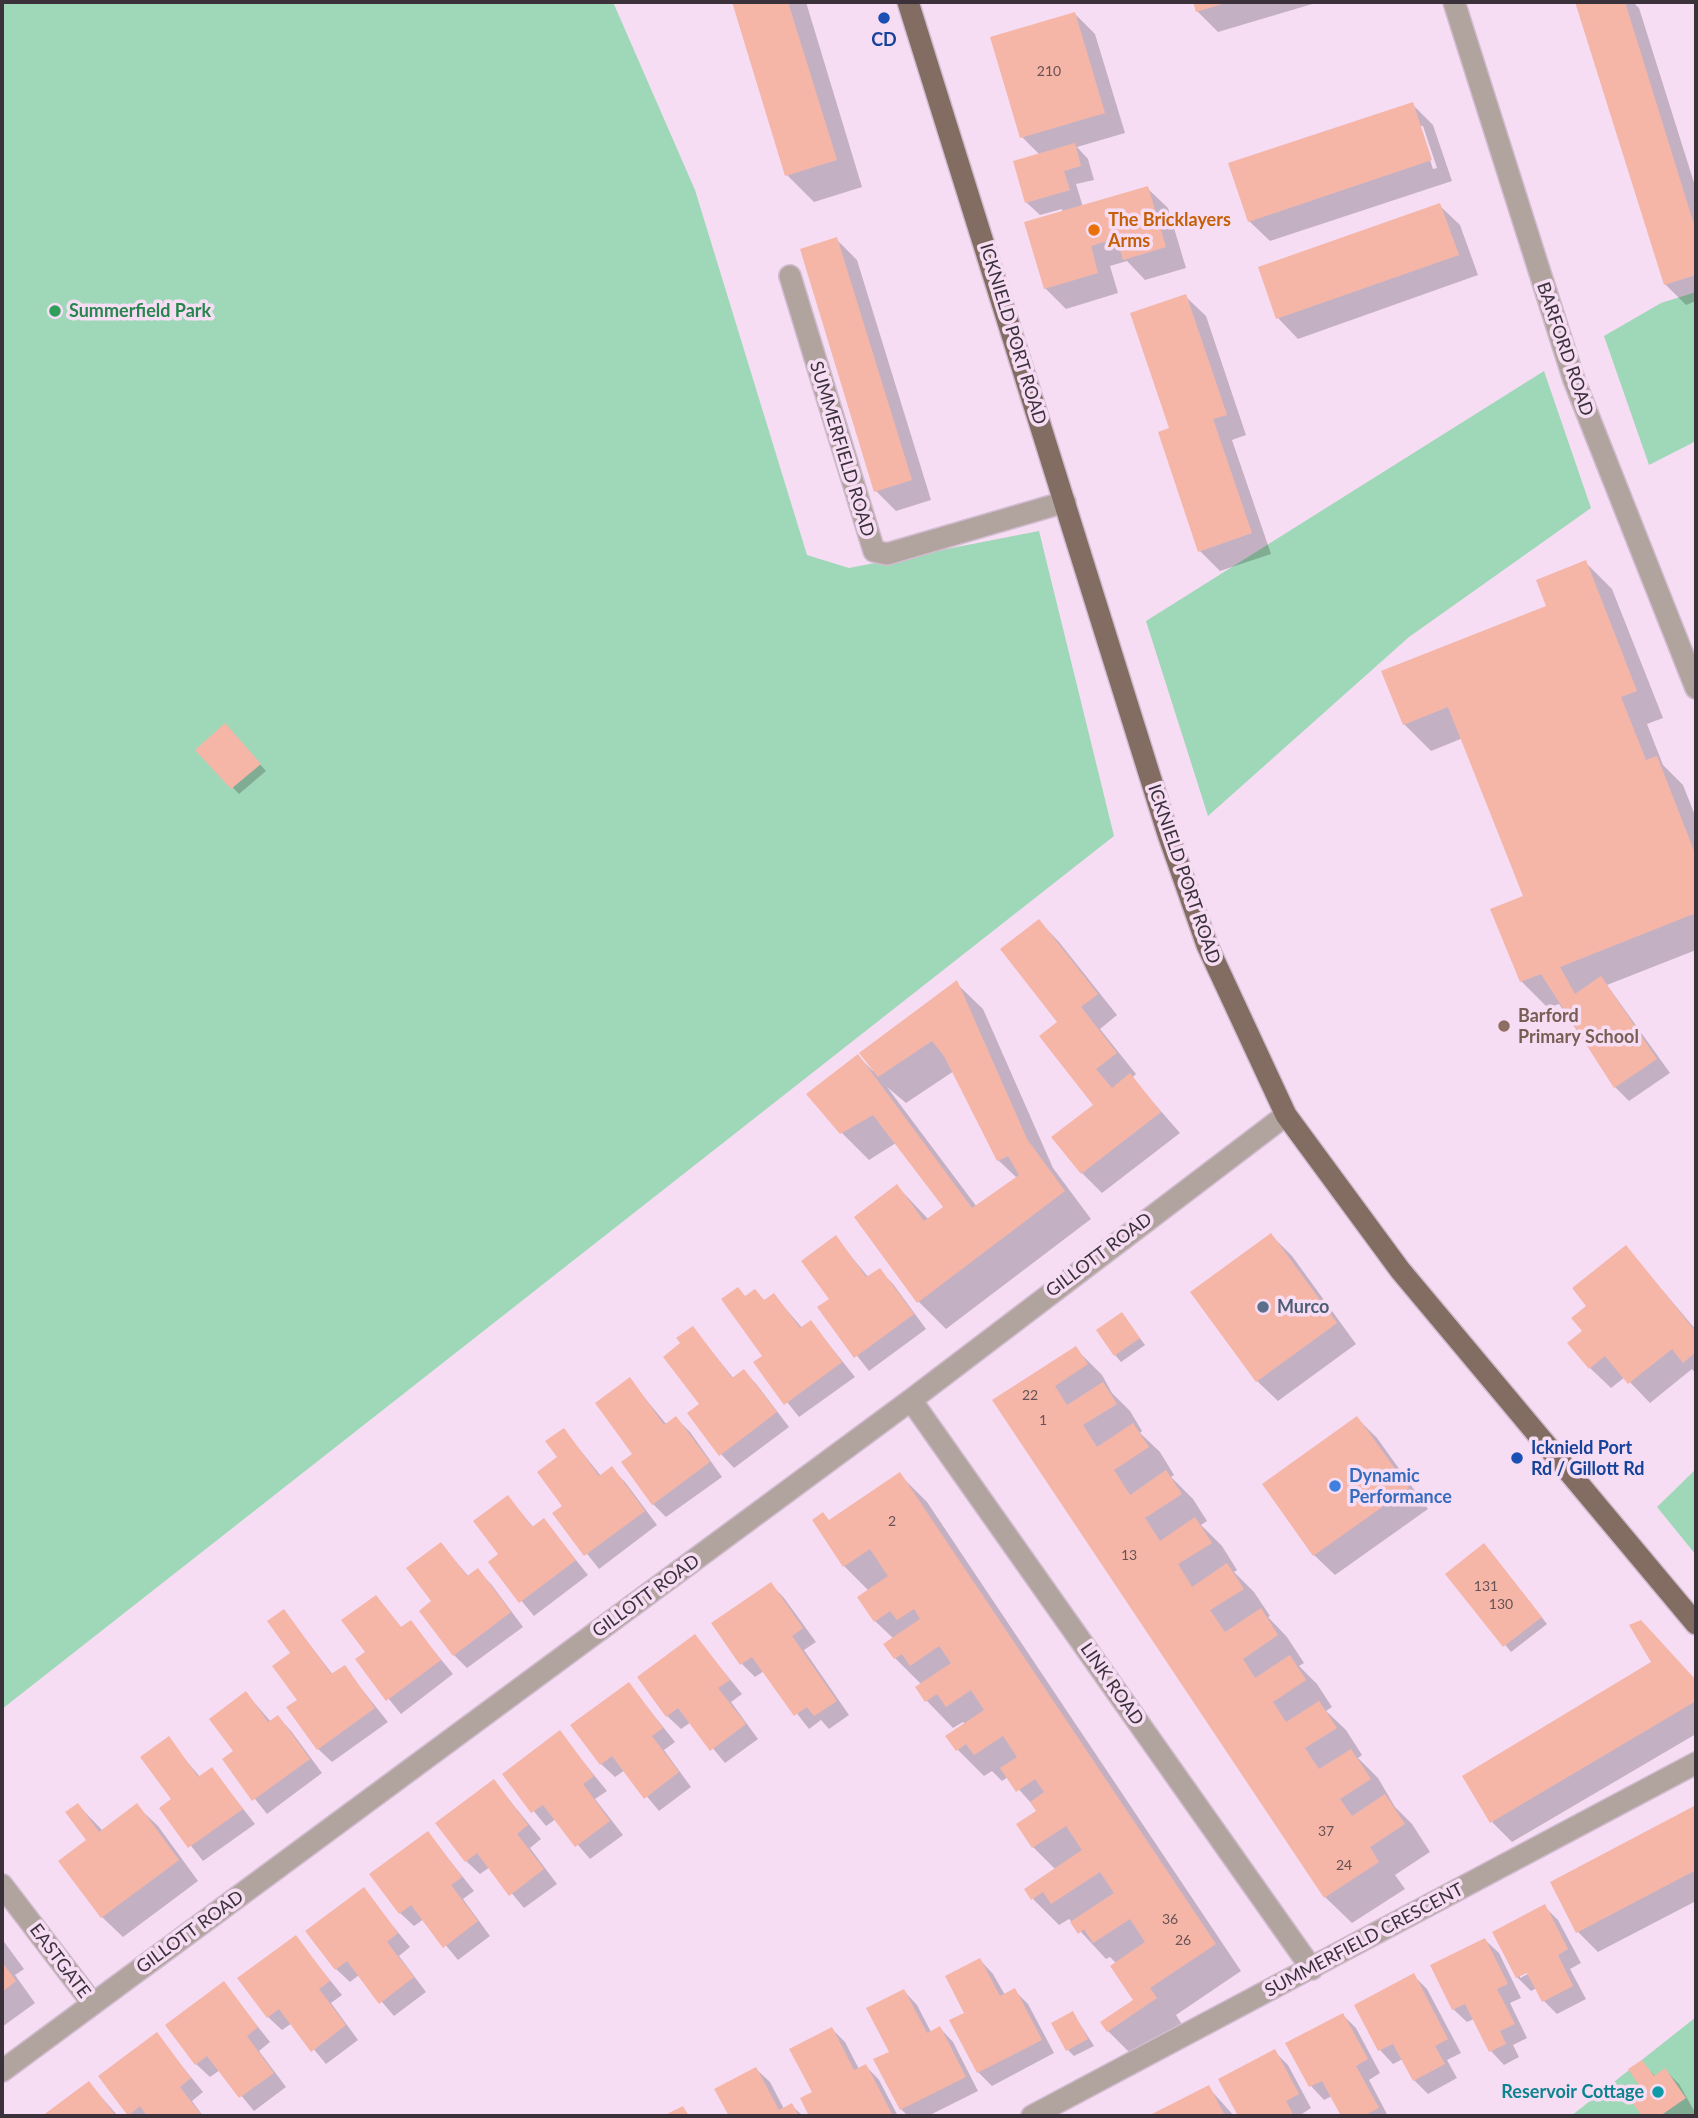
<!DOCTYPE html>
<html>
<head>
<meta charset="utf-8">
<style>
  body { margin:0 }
  #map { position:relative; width:1698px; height:2118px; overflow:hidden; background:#f6ddf4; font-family:Lato,sans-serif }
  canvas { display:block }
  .frame { position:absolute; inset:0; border:4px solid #3a313a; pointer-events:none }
</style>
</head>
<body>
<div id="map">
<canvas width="1698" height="2118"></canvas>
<div class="frame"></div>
</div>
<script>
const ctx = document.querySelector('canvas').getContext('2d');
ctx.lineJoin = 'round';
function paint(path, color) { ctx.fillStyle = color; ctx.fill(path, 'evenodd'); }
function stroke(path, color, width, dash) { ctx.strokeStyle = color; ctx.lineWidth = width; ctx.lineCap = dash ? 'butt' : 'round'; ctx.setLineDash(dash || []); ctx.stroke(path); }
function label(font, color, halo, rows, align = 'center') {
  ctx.font = font + ' Lato,sans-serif'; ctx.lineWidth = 7; ctx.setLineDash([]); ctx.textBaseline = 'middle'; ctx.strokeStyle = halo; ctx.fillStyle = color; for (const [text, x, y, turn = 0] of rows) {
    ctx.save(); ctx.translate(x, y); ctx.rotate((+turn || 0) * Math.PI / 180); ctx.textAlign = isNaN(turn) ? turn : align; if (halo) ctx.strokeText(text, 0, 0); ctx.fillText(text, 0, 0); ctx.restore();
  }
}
const green = new Path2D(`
  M2,2H613L695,190L807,555L849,568L1039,531L1114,836L2,1709Z
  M1696,292V441L1649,465L1604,336L1661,303Z
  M1544,371L1591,508L1409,637L1208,816L1146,621Z
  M1696,1469V1555L1657,1507Z
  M1696,2017V2116H1571Z`);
const shadow = new Path2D(`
  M734,2H806L862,187L814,202L787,175Z
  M1194,2H1319L1218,32L1197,11Z
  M1577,2H1633L1639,8L1696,189V301L1686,305L1665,284Z
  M1075,14L1095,34L1125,133L1077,147L1088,159L1094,180L1076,184L1083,207L1147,188L1168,208L1186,268L1145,280L1127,261L1110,266L1118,293L1066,309L1045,288L1063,212L1062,209L1040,215L1026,202L1040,155L1022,137Z
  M1412,104L1433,125L1452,181L1270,241L1249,221ZM1419,126H1423L1437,168L1433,169Z
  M1439,205L1460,225L1478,275L1298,339L1278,318L1260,268Z
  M836,239L857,260L931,500L896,511L876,491Z
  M1185,296L1206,316L1246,435L1232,440L1271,554L1220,571L1200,551L1171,429Z
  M1585,562L1612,589L1663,718L1647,724L1663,765L1683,785L1696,818V950L1607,985L1670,1073L1629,1101L1615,1087L1559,1004L1548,1008L1521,981L1525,897L1463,738L1431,751L1404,724L1549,607Z
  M231,732L266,771L239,794L197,750Z
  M1039,921L1059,942L1117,1015L1100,1029L1136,1074L1132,1078L1180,1133L1102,1193L1082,1173L1095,1105L1060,1022Z
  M956,983L983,1009L1053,1168L1091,1219L946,1329L919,1302L856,1217L897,1186L929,1220L946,1207L896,1143L869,1160L842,1133L858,1056L873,1071ZM954,1071L998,1160L1017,1178L977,1207L887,1087L906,1103Z
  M1271,1235L1292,1256L1356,1344L1278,1401L1257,1381Z
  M836,1238L869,1278L879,1270L893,1284L926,1329L869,1371L819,1307L831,1299Z
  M1626,1247L1696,1330V1374L1692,1369L1650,1403L1625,1377L1611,1388L1590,1368L1584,1332L1588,1306Z
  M755,1291L765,1301L774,1295L803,1329L811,1322L855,1377L799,1417L756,1363L765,1356L746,1298Z
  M1122,1314L1145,1345L1121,1362L1115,1355Z
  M693,1328L734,1379L744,1371L757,1385L789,1427L734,1468L721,1454L683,1344Z
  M1075,1348L1102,1375L1112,1393L1130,1411L1142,1431L1140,1433L1160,1452L1174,1475L1171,1477L1193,1499L1207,1521L1201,1525L1222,1546L1237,1570L1234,1572L1254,1592L1270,1616L1268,1617L1287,1637L1304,1663L1299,1666L1317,1684L1332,1707L1326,1711L1346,1730L1362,1755L1358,1758L1378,1778L1395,1807L1412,1824L1430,1852L1395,1875L1405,1889L1352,1923L1325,1897L994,1401Z
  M630,1380L667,1425L676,1418L690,1432L722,1477L666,1517L653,1504L635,1455Z
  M1357,1418L1377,1438L1428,1509L1335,1575L1314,1555L1264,1484Z
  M564,1430L601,1476L612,1469L625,1482L657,1525L599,1569L555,1513L564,1506L559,1457Z
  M900,1475L927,1502L1241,1971L1176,2015L1183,2026L1135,2058L1108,2031L1135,2001L1116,1963L1110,1957L1106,1959L1069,1919L1059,1925L1033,1899L1056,1870L1033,1847L1038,1811L1008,1777L1002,1781L992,1771L984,1776L957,1749L965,1724L963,1722L953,1728L927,1701L922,1685L895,1658L894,1639L875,1621L869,1591L844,1566L830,1522Z
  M508,1497L534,1528L544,1520L588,1575L534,1616L490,1563L501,1554Z
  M441,1544L469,1577L478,1571L491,1584L523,1627L467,1668L454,1655L434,1602Z
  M1490,1551L1547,1624L1511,1652L1447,1574Z
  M771,1584L784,1598L816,1642L804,1650L849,1715L829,1729L821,1720L809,1729L764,1671L755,1677L742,1664Z
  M376,1597L402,1628L410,1622L453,1674L401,1714L357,1660L367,1652Z
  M284,1611L333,1675L344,1667L388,1722L332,1762L318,1749L299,1700Z
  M695,1636L742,1694L731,1702L758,1739L725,1763L691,1722L681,1729L667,1716Z
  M1661,1643L1696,1681V1734L1512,1842L1492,1822L1654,1663Z
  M629,1684L675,1742L664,1750L691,1787L659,1811L625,1770L615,1777L601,1764Z
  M246,1693L271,1722L278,1717L291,1731L322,1773L267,1814L224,1760L235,1752Z
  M560,1733L607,1791L595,1799L623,1835L590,1859L556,1819L546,1826L504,1775Z
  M168,1739L200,1777L212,1769L255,1824L203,1861L161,1808L174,1800Z
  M494,1781L541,1839L530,1848L557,1884L524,1908L490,1867L480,1874L466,1861Z
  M78,1805L103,1831L137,1806L158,1826L198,1881L123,1937L102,1917L89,1840Z
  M1696,1807V1901L1598,1952L1578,1932L1552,1883Z
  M428,1833L474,1891L463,1899L490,1936L458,1960L424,1919L414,1926L400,1913Z
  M363,1889L410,1947L399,1956L426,1992L394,2016L359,1975L350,1982L336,1969Z
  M1545,1907L1558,1920L1581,1963L1570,1969L1586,1999L1557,2014L1544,2001L1537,1988L1531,1991L1517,1977ZM1536,1970L1520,1978V1974Z
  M295,1937L342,1995L331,2003L358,2040L326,2064L292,2023L282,2030L268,2017Z
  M2,1939L24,1969L15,1975L35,2003L2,2027Z
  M1485,1940L1499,1953L1521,1998L1510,2003L1527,2038L1513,2045L1519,2057L1504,2065L1491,2051L1474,2019L1467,2022L1453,2009Z
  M980,1960L993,1974L1005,1995L1014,1990L1028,2004L1054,2053L992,2086L978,2072L966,2013Z
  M1414,1976L1427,1989L1461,2053L1447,2060L1457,2078L1428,2094L1414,2080L1403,2059L1393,2064L1380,2050Z
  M224,1984L270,2042L259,2051L286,2087L254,2111L220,2070L210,2077L196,2064Z
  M904,1991L917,2005L931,2032L940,2028L953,2042L978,2091L928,2116H908L901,2109L891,2052Z
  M1073,2013L1094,2046L1074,2056L1068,2050Z
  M1343,2015L1356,2028L1380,2073L1369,2080L1388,2116H1343L1332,2096L1324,2100L1311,2086L1288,2044Z
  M832,2029L845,2042L859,2069L866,2066L879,2080L898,2116H811L802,2099L814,2093Z
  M156,2034L203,2092L192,2101L203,2116H131L101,2076Z
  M1274,2051L1288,2065L1311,2108L1299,2116H1240L1220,2079Z
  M1641,2062L1656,2077L1665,2070L1679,2084L1696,2114L1644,2116L1630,2097L1643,2088Z
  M756,2069L770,2082L784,2109L791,2105L803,2116H731L717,2090Z
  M89,2083L118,2116H45Z
  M1208,2087L1234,2116H1152Z`);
const building = new Path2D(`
  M732,2H788L837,160L785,176Z
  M1193,2H1229L1196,12Z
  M1575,2H1625L1696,231V275L1664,285Z
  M1075,12L1105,113L1020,138L990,37Z
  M1413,102L1432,160L1248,222L1228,163Z
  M1075,143L1081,166L1064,171L1070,190L1025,203L1013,161Z
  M1148,186L1166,247L1123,260L1117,238L1091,246L1098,273L1044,289L1024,222Z
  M1440,203L1459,255L1276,319L1258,267Z
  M837,237L912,480L874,492L800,249Z
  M1186,294L1227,415L1213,419L1252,533L1198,552L1158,432L1169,428L1130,313Z
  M1586,560L1637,691L1621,697L1646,760L1657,756L1696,856V913L1560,967L1575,994L1601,976L1657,1059L1614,1088L1541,974L1520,982L1490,909L1523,896L1448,707L1403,725L1381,671L1546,606L1536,580Z
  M225,723L261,764L231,789L195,750Z
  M1039,919L1098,994L1081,1007L1117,1053L1096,1069L1112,1088L1130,1073L1161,1112L1081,1174L1051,1137L1093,1105L1039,1036L1057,1022L1000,949Z
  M957,980L1027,1139L1065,1191L917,1303L854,1217L897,1184L924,1221L943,1207L873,1115L840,1134L806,1094L858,1054L972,1208L1019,1175L1008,1156L997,1161L944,1056L932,1041L878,1077L859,1053Z
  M1271,1233L1337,1323L1256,1382L1190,1292Z
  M836,1235L866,1277L880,1268L914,1314L854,1358L817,1307L829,1299L801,1261Z
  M1626,1245L1696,1332V1352L1683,1363L1672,1349L1628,1384L1605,1356L1589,1369L1567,1343L1582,1331L1571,1318L1586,1306L1572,1288Z
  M738,1287L745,1296L755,1289L764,1300L774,1293L800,1328L811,1320L842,1362L784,1405L753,1362L762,1356L721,1299Z
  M1122,1312L1140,1338L1114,1356L1096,1330Z
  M693,1326L732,1378L744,1369L777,1412L719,1456L687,1413L699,1404L663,1357L680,1343L676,1338Z
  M1076,1346L1088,1364L1055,1386L1067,1405L1103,1382L1117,1404L1083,1425L1097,1447L1133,1423L1149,1447L1114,1470L1130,1495L1166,1470L1182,1494L1145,1518L1160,1541L1195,1517L1212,1543L1178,1564L1192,1587L1227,1563L1244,1589L1210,1610L1225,1632L1261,1608L1278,1635L1243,1659L1255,1678L1290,1655L1306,1680L1273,1702L1286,1722L1319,1701L1337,1728L1305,1748L1319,1769L1351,1749L1371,1779L1340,1799L1352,1816L1385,1794L1405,1824L1370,1847L1379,1862L1324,1898L992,1400Z
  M630,1377L664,1425L676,1416L710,1462L652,1505L621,1462L632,1454L595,1403Z
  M1357,1416L1409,1488L1313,1556L1262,1484Z
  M564,1428L599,1476L612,1466L645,1511L584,1556L552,1513L562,1506L537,1472L557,1457L545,1441Z
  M900,1472L1216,1944L1150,1988L1157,1998L1107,2032L1100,2022L1133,2000L1110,1966L1145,1942L1130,1919L1093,1943L1084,1929L1078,1934L1070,1922L1114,1893L1100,1872L1051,1904L1043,1892L1031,1900L1024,1889L1082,1850L1066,1826L1032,1848L1016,1824L1036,1811L1030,1802L1044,1792L1035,1779L1016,1792L1000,1768L1017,1757L1003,1736L974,1755L966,1744L956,1751L945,1736L984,1710L971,1690L946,1707L937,1694L925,1702L915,1687L951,1663L939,1646L910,1666L902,1654L894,1659L883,1644L920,1619L914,1609L897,1620L890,1611L874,1622L857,1597L888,1576L870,1549L843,1567L812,1520L823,1512L829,1520Z
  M508,1495L532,1527L544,1518L576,1560L519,1603L488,1562L498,1554L473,1521Z
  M441,1542L467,1576L478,1568L511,1612L453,1656L419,1611L431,1601L406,1568Z
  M1484,1543L1542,1617L1503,1647L1445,1574Z
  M771,1582L803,1628L792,1636L837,1701L814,1716L807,1707L794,1716L752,1657L740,1665L711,1623Z
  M376,1595L401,1627L411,1620L441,1660L386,1701L355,1659L365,1652L341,1620Z
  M284,1609L331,1674L345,1665L375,1708L317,1750L286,1707L297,1700L272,1666L290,1653L267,1621Z
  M1641,1620L1696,1680V1701L1490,1823L1462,1776L1651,1662L1629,1625Z
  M695,1634L730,1680L718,1688L746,1724L710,1751L678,1708L666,1717L637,1677Z
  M629,1682L663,1728L652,1736L679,1772L644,1799L612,1756L600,1765L570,1725Z
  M246,1691L268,1722L278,1715L310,1759L252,1801L222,1759L233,1751L209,1719Z
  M560,1730L594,1776L583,1784L610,1821L575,1847L543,1805L531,1813L502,1774Z
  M169,1736L198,1777L212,1767L243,1809L188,1848L159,1808L171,1799L140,1757Z
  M494,1779L528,1825L517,1834L544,1869L509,1896L477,1853L465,1862L435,1823Z
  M78,1803L99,1832L137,1803L179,1860L101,1918L58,1861L86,1840L65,1812Z
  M1696,1805V1870L1576,1933L1550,1882Z
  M428,1831L462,1877L451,1885L478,1921L443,1948L411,1905L399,1914L369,1874Z
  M364,1887L398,1933L387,1942L414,1977L379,2004L347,1961L335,1970L305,1931Z
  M1545,1904L1568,1949L1558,1955L1573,1986L1542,2002L1527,1973L1516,1978L1492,1932Z
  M296,1935L330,1981L319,1989L346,2025L311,2052L279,2009L267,2018L237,1978Z
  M1485,1938L1508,1984L1497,1989L1515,2024L1500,2031L1506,2044L1489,2052L1465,2004L1452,2010L1430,1965Z
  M980,1958L1000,1996L1015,1988L1042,2040L977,2073L949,2020L964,2013L945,1976Z
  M2,1962L16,1981L2,1992Z
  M1414,1973L1448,2039L1435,2046L1445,2064L1413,2081L1393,2044L1378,2051L1354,2005Z
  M224,1981L258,2027L247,2036L274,2073L239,2098L207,2056L195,2065L165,2025Z
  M904,1989L927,2033L940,2026L966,2077L900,2110L873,2059L889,2052L866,2008Z
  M1073,2011L1088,2039L1066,2051L1051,2023Z
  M1343,2013L1368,2059L1356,2066L1379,2108L1363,2116H1341L1322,2081L1309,2087L1285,2043Z
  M832,2027L854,2070L866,2064L893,2116H809L800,2098L812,2092L789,2049Z
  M157,2032L191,2078L180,2087L202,2116H147L140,2106L128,2116L98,2076Z
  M1275,2049L1299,2094L1286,2101L1294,2116H1238L1218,2079Z
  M1642,2060L1654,2076L1665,2068L1686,2098L1660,2116H1642L1628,2096L1640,2087L1628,2069Z
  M756,2067L779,2110L792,2103L799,2116H729L714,2089Z
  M89,2081L116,2116H42Z
  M1209,2085L1225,2116H1148Z
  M683,2106L689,2116H663Z`);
const minor = new Path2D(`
  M1454,2L1574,380L1696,688
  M790,276L874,551L887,554L1065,502
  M911,1400L1312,1969
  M2,1885L93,2004
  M2,2071L911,1400L1286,1115
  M1032,2116L1696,1763`);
const major = new Path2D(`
  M908,2L1168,834L1207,945L1286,1115L1400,1270L1696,1624`);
const markers = [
  [884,18,7,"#1a4fb4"],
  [1094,230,7,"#e8710a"],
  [55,311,7,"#2e9e5b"],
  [1504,1026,7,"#8d6e63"],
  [1263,1307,7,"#5c6f8a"],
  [1517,1458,7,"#1a4fb4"],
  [1335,1486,7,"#3f7fe0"],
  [1658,2092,7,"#0f9aa8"]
];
const numberNames = [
  ["210",1049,71],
  ["22",1030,1395],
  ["1",1043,1420],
  ["2",892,1521],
  ["13",1129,1555],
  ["131",1486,1586],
  ["130",1501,1604],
  ["37",1326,1831],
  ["24",1344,1865],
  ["36",1170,1919],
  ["26",1183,1940]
];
const transitNames = [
  ["CD",884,40],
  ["Icknield Port",1531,1448,"left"],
  ["Rd / Gillott Rd",1531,1469,"left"]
];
const foodNames = [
  ["The Bricklayers",1108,220],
  ["Arms",1108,241]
];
const leisureNames = [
  ["Summerfield Park",69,311]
];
const streetNames = [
  ["ICKNIELD PORT ROAD",1013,334,73],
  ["BARFORD ROAD",1565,349,71],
  ["SUMMERFIELD ROAD",842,449,73],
  ["ICKNIELD PORT ROAD",1184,874,71],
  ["GILLOTT ROAD",1099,1255,-37],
  ["GILLOTT ROAD",646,1596,-36],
  ["LINK ROAD",1112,1684,55],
  ["GILLOTT ROAD",190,1932,-36],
  ["SUMMERFIELD CRESCENT",1364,1940,-28],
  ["EASTGATE",60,1961,53]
];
const educationNames = [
  ["Barford",1518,1016],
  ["Primary School",1518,1037]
];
const serviceNames = [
  ["Murco",1277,1307]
];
const shopNames = [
  ["Dynamic",1349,1476],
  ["Performance",1349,1497]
];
const cultureNames = [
  ["Reservoir Cottage",1644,2092]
];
paint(green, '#9fd8b8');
paint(shadow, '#0003');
paint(building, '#f5b6a8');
stroke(minor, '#d0bbcf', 24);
stroke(major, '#d0bbcf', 24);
stroke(minor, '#b1a39d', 21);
stroke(major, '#836c61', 21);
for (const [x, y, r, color] of markers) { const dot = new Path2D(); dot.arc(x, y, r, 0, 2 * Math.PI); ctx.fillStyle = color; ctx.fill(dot); stroke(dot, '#f6ddf4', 2.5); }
label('14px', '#695256', null, numberNames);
label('bold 18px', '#164399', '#f6ddf4', transitNames);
label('bold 18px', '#c56008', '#f6ddf4', foodNames, 'left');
label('bold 18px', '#27864d', '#f6ddf4', leisureNames, 'left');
label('18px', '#3a313a', '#f6ddf4', streetNames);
label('bold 18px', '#785e54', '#f6ddf4', educationNames, 'left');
label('bold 18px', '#4e5e75', '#f6ddf4', serviceNames, 'left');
label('bold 18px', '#366cbe', '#f6ddf4', shopNames, 'left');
label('bold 18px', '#0d838f', '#f6ddf4', cultureNames, 'right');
</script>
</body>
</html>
